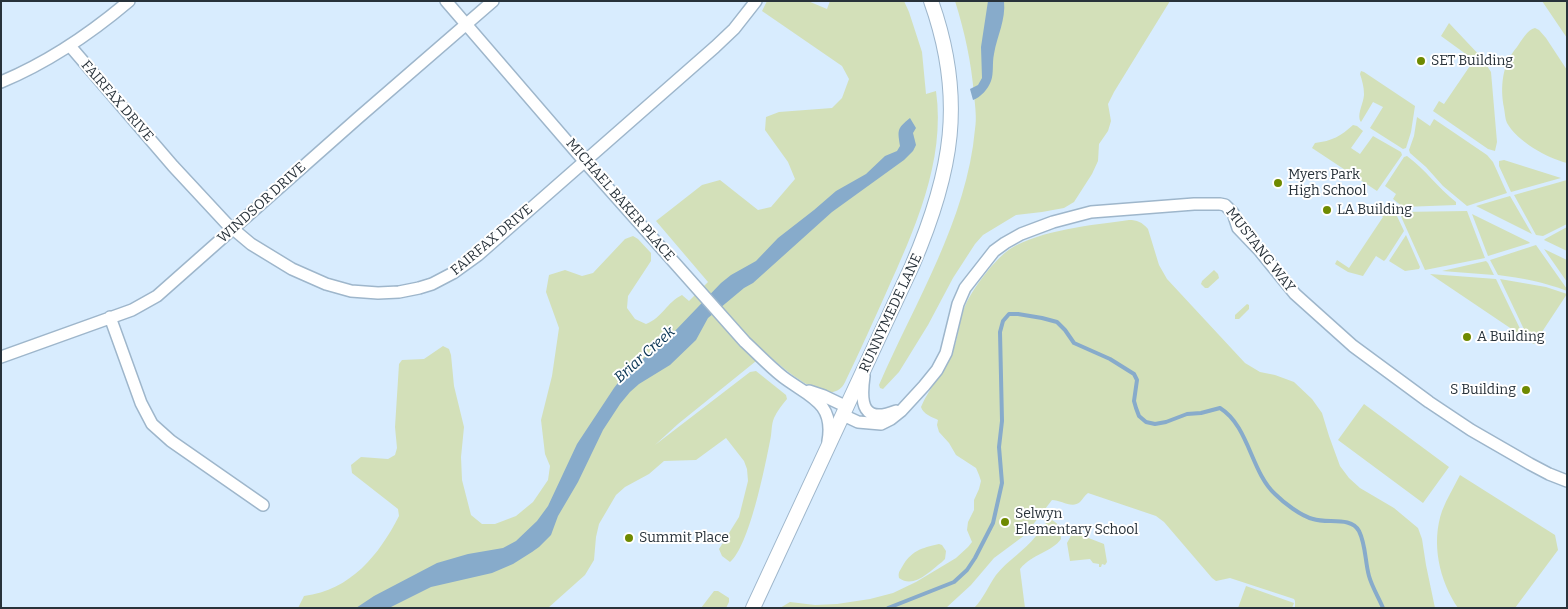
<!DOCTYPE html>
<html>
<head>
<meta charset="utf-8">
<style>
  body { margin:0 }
  #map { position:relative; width:1568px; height:609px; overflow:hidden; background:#d8ecfe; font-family:Bitter,serif }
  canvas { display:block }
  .frame { position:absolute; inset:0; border:2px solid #28323a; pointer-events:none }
</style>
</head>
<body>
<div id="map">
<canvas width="1568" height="609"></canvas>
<div class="frame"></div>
</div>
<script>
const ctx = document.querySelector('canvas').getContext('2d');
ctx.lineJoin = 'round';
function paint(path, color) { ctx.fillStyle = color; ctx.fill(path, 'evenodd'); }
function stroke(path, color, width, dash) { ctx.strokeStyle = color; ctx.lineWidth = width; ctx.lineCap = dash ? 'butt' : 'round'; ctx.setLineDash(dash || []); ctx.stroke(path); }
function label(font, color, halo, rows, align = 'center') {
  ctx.font = font + ' Bitter,serif'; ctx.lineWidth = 4; ctx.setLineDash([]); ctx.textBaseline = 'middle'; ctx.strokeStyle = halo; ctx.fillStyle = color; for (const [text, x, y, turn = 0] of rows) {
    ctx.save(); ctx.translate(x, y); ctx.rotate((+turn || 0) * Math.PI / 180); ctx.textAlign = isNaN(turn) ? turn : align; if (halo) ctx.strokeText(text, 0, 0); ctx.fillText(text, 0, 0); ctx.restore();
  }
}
const green = new Path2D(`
  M767,1H808L827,9L830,1H904L909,12L922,52L926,94L936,91C946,161 914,231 886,293C873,322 860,351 846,380C844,385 841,389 836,391C818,399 779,365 766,353L678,424L655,445L750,372L756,371L786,395L787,399C782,405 777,411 774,418C771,425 772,434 770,441C765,467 749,547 730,562L722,556L719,549L739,517L748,481L747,469L744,461L726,438L696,460L664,461L649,474L625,487L616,495L599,524L596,537L594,560L585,575L548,608H298L304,596C351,590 379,555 399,516L398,509L352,473L351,465L361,457L388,459L395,455L397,448L395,427L399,364L402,360L424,359L443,346L449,349L451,355L454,386L464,427L461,457L462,480L471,515L482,524H495L516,516L533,502L548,480L550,466L545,454L541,420L552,376L559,328L546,292L549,275L565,270L582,276L593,273L625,239L633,236L638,239L651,253V261L628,296L627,308L635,319L646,324C662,318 667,302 682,295L689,301L708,282L656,221L702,185L720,180L758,210L771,207L795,179L788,162L765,130L766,117L779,112L832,108L842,98L849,79L842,66L762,11Z
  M955,1H1170L1114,92L1108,104L1111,121L1108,131L1099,144L1098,161L1092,174L1074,202L1064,208L1042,212L1016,215L983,235L975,244L953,278L928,325L899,372L883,389L880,388L879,385C915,302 967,220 975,129C977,118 975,106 974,94C971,61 965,33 955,1Z
  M1542,1H1567V38Z
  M1449,23L1482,58L1491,72L1497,142L1495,151L1488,149L1433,111L1439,101L1444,104L1474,60L1441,36Z
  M1535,28L1539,30L1546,38L1567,70V163C1547,158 1517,141 1507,123C1505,119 1505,113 1504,108C1500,87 1502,64 1517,47C1522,40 1527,30 1535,28Z
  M1361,71L1364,72L1415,106L1411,132L1406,148L1403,149L1370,128L1383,107L1373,102L1361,122C1356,115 1364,103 1364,94C1364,87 1362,80 1360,74Z
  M1417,117L1430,126L1434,119L1487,155L1493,162L1507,193L1467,206L1443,186L1426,167L1410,153L1409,150L1414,136Z
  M1353,125L1357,126L1363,131L1351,148L1360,154L1373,136L1401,152L1402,155L1377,191L1312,148L1315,143C1332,141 1341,136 1353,125Z
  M1407,156C1425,169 1438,188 1456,202V205L1403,207L1393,199L1396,194L1385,186L1404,157Z
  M1504,160L1561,178L1511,192L1499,166V161Z
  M1567,180V224L1543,236L1536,235L1514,195Z
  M1510,196L1532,234L1476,206Z
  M1387,207L1396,214L1404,231L1386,259L1384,261L1376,256L1363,276L1348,272L1335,264L1337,260L1349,268L1383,217L1381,215Z
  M1467,211L1485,258L1425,270L1399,212Z
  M1472,214L1529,242L1530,243L1488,256Z
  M1129,220C1137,220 1142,222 1148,229L1159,265L1167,279L1245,363L1260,372L1275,375L1294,382L1312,399L1322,413L1329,436L1340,466L1349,478L1360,488L1394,508L1418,528L1422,539L1426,565L1435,608H1295V601L1294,599L1230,578L1216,581L1212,578L1164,522L1156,516L1088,493C1084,496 1083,499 1080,502C1072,509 1061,500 1052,500L1025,535L994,558L971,585L946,608H780L790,602L815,605L837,604L870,599L893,593L916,582L956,558L968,547L972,542L967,530L968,522L974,510V500L979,489L981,481L979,475L976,468L956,455L949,443L939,432L937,425L938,420C932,417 923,414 921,407C929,387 946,371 953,351C959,336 959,320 965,306C973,288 994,260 1010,249C1040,230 1093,225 1129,220Z
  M1567,227V251L1544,240L1545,239Z
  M1406,235L1420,267L1419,269L1405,271L1389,261Z
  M1536,245L1567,289V291C1544,282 1522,278 1498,275L1490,260Z
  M1544,249L1567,260V282Z
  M1486,261L1488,263L1494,275L1442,271Z
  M1214,270L1218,274L1219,278L1208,288H1205L1201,284L1202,281Z
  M1430,274L1496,279L1525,339V338Z
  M1500,279L1546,287L1567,294L1534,344L1530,342Z
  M1247,304L1249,305V309L1239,319H1235V315Z
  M1364,404L1449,467L1423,503L1338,440Z
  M1460,475L1555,535L1558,550L1515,608H1458C1439,580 1431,543 1442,511C1447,498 1454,487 1460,475Z
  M1052,520C1060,524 1061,531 1061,539C1052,552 1032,554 1020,569L1025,608H974C984,598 988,586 996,575C1007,561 1024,551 1036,536C1041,530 1044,522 1052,520Z
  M1073,532L1104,544L1107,562L1105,565L1102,564L1101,567H1099V564L1093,563L1090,559L1070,561L1067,543Z
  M939,544L942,545L946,551L945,559L942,562C930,571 914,589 899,578C898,573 899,572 902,567C911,551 921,548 939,544Z
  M1246,586L1294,603L1292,608H1238Z
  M714,591H718L729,598V602L726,608H701Z`);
const water = new Path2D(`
  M988,1H1004C1006,20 997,36 994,54C992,63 994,73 991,81C988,89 981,97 973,100L970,89L978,85L982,78L981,47Z
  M910,118L916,128L913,133L916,145L913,151L904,160L832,212L753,283L744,288L708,318L696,340L670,365L639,384L630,392L620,404L603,430L578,482L558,516L551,535L539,547L532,552L513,564L492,573L431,587L389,608H356L374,596L437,563L468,554L503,548L516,541L537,521L548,506L577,444L614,388L623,376L673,333L721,283L731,275L756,261L778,238L814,210L836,191L866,174L885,156L897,151L900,146C898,131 896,129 910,118Z`);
const stream = new Path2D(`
  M888,608L954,582L967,570L975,558L993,523L1002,483L999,447L1002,421L1000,332L1003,321L1009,314H1018L1042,318L1057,322L1065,330L1074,343L1110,359L1134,374L1137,380L1134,401L1136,408L1139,416L1146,422L1155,424L1166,422L1187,414L1201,413L1220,408C1249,426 1251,472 1275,494C1284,503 1301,516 1313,519C1327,524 1351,516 1359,531C1366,545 1365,562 1369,576C1372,587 1379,598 1383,608`);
const minor = new Path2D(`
  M446,1L584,161L745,342C757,353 769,366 783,377C808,396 835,402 828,441
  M70,46L173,166L226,223L251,244L292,269L326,284L351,291L378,293L399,292L419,288L432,284L453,273L478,255L715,47L734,29L756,1
  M1,82C49,62 90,34 129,1
  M110,317L141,403L152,424L171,441L263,505
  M1,357L132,310L157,296L358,118L493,1
  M864,376C860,404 863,424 896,411
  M809,391L824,396L847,407
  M843,415L858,422L881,424L891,419L901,411L924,386L937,370L946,353L958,304L965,288L994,251L1005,243L1021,234L1053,222L1091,212L1194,204H1220L1225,205L1233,213L1238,228L1260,251L1295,294L1353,346L1429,402L1471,430L1530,464L1549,474L1567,481`);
const major = new Path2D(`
  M753,608L912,266C952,173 966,99 931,1`);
const markers = [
  [1421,61,5,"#6f8a00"],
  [1278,183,5,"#6f8a00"],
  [1327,210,5,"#6f8a00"],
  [1467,337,5,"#6f8a00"],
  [1526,390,5,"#6f8a00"],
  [1005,522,5,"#6f8a00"],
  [629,538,5,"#6f8a00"]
];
const poiNames = [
  ["SET Building",1431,61],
  ["Myers Park",1288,175],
  ["High School",1288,191],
  ["LA Building",1337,210],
  ["A Building",1477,337],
  ["S Building",1516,390,"right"],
  ["Selwyn",1015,514],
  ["Elementary School",1015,530],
  ["Summit Place",639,538]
];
const streetNames = [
  ["FAIRFAX DRIVE",117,101,49],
  ["MICHAEL BAKER PLACE",620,200,49],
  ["WINDSOR DRIVE",262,203,-42],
  ["FAIRFAX DRIVE",492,240,-40],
  ["MUSTANG WAY",1260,250,52],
  ["RUNNYMEDE LANE",891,313,-65]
];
const waterNames = [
  ["Briar Creek",645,355,-42]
];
paint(green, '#d3e0b9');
paint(water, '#87abcb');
stroke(stream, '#87abcb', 4);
stroke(minor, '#9eb6cb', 14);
stroke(major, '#9eb6cb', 16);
stroke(minor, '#fff', 11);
stroke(major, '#fff', 14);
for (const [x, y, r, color] of markers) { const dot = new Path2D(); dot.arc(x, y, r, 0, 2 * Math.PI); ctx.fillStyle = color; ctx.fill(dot); stroke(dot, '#fff', 2); }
label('14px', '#28323a', '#fff', poiNames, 'left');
label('14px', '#28323a', '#fff', streetNames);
label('italic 15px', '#063252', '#fff', waterNames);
</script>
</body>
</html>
